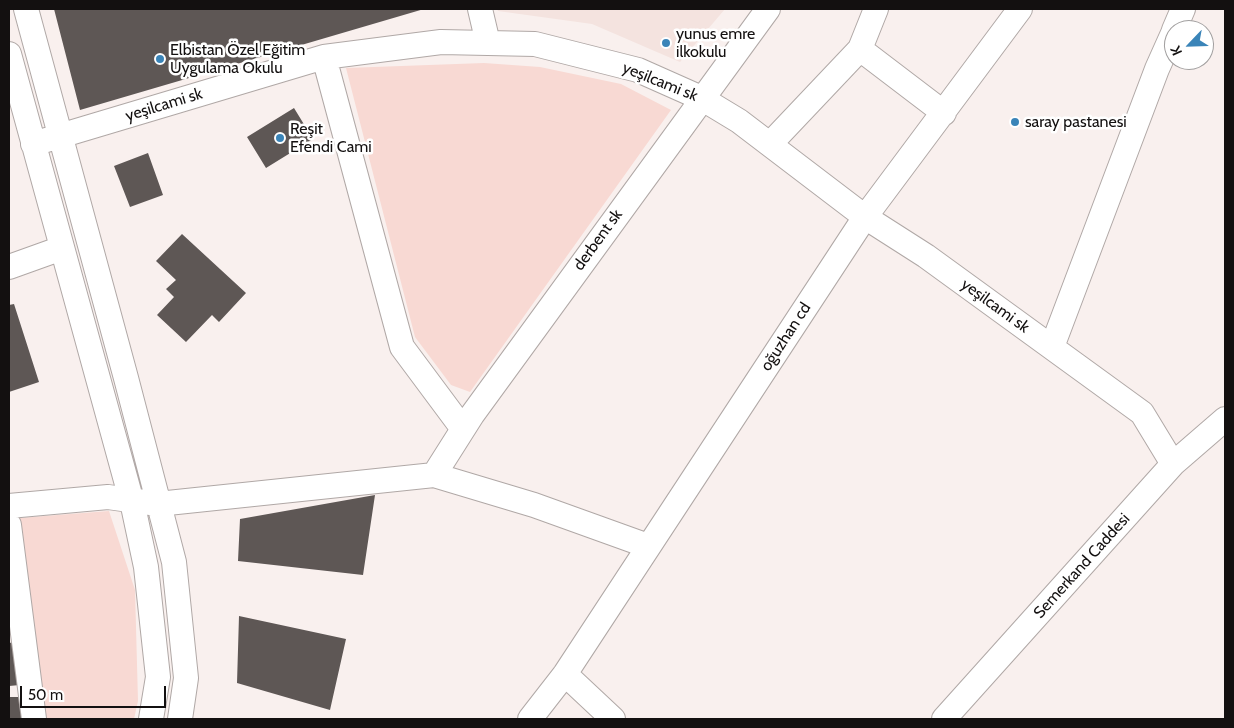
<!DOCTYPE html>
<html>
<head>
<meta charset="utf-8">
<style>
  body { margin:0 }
  #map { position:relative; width:1234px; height:728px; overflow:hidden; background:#f9f0ee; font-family:Cabin,sans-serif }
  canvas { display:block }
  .frame { position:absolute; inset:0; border:10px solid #131010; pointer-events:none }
  .north { position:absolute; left:1164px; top:20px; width:50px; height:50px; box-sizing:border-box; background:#fff; border:1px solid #a19f9f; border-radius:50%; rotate:246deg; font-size:14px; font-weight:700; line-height:20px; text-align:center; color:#131010 }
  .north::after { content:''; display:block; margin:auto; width:18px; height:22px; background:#3a84b8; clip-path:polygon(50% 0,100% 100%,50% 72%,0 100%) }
  .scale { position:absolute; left:20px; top:686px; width:146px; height:22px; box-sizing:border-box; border:2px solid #131010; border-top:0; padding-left:6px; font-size:15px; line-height:18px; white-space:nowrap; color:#131010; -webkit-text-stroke:4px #fff; paint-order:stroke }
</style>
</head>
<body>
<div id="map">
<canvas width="1234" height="728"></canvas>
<div class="frame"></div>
<div class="north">K</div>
<div class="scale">50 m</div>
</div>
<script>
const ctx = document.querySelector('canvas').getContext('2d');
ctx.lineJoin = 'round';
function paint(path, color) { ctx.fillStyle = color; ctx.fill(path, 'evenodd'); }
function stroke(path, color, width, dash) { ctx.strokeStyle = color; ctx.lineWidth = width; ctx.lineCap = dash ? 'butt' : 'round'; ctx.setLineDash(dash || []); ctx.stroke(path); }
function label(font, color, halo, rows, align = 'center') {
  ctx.font = font + ' Cabin,sans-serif'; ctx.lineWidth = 5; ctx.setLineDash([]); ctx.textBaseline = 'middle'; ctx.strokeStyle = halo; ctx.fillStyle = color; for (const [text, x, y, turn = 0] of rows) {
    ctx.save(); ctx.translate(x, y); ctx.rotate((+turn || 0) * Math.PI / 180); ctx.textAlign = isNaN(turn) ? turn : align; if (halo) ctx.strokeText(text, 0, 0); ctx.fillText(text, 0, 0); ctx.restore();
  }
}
const built = new Path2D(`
  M497,9H725L680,62L592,24L498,11Z`);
const green = new Path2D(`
  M484,63L540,67L621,84L671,110L470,392L451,385L415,337L346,68Z
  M109,511L135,590L138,701L134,719H36L19,518Z`);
const building = new Path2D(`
  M54,9H424L80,110Z
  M294,108L313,139L266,168L247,137Z
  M148,153L163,195L130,207L114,166Z
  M182,234L246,293L219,322L212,315L186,342L157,315L174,297L166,289L176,280L156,261Z
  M14,304L39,382L9,392V305Z
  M375,495L363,575L238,561L240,519Z
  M239,616L346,639L330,710L237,683Z
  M15,642L20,685L9,686V643Z
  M9,697H25V719H9Z`);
const minor = new Path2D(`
  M26,9L126,378L174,562L186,678L180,719
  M480,9L488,43
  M1174,30L1183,9
  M860,49L876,9
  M9,54L133,506L146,567L158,677L151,719
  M324,57L402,347L463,429
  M33,144L324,57L441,42L535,44L638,70L701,98L739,121L865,217L926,256L1142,413L1173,464
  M770,144L860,49L944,113
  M9,267L62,248
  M1052,347L1157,69L1174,31
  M434,475L472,415L768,9
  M9,506L108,497L158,504L434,475L534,505L648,546
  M9,525L34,719
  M565,674L613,719
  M530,719L565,674L865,217L1020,9
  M944,719L1173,464L1225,419`);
const markers = [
  [666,43,5,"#3a84b8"],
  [160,59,5,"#3a84b8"],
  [1015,122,5,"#3a84b8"],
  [280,138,5,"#3a84b8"]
];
const poiNames = [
  ["yunus emre",676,34],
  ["ilkokulu",676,52],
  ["Elbistan Özel Eğitim",170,50],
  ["Uygulama Okulu",170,68],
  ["saray pastanesi",1025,122],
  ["Reşit",290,129],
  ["Efendi Cami",290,147]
];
const streetNames = [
  ["yeşilcami sk",660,82,22],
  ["yeşilcami sk",164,105,-17],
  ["derbent sk",598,240,-54],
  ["yeşilcami sk",995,306,36],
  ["oğuzhan cd",786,337,-57],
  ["Semerkand Caddesi",1082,566,-48]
];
paint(built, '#f4e3df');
paint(green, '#f8d9d3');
paint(building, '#5e5755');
stroke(minor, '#b0a8a6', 26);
stroke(minor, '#fff', 24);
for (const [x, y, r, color] of markers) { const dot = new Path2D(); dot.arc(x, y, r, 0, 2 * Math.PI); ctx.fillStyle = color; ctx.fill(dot); stroke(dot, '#fff', 2); }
label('16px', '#131010', '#fff', poiNames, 'left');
label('16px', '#131010', '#fff', streetNames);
</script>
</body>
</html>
